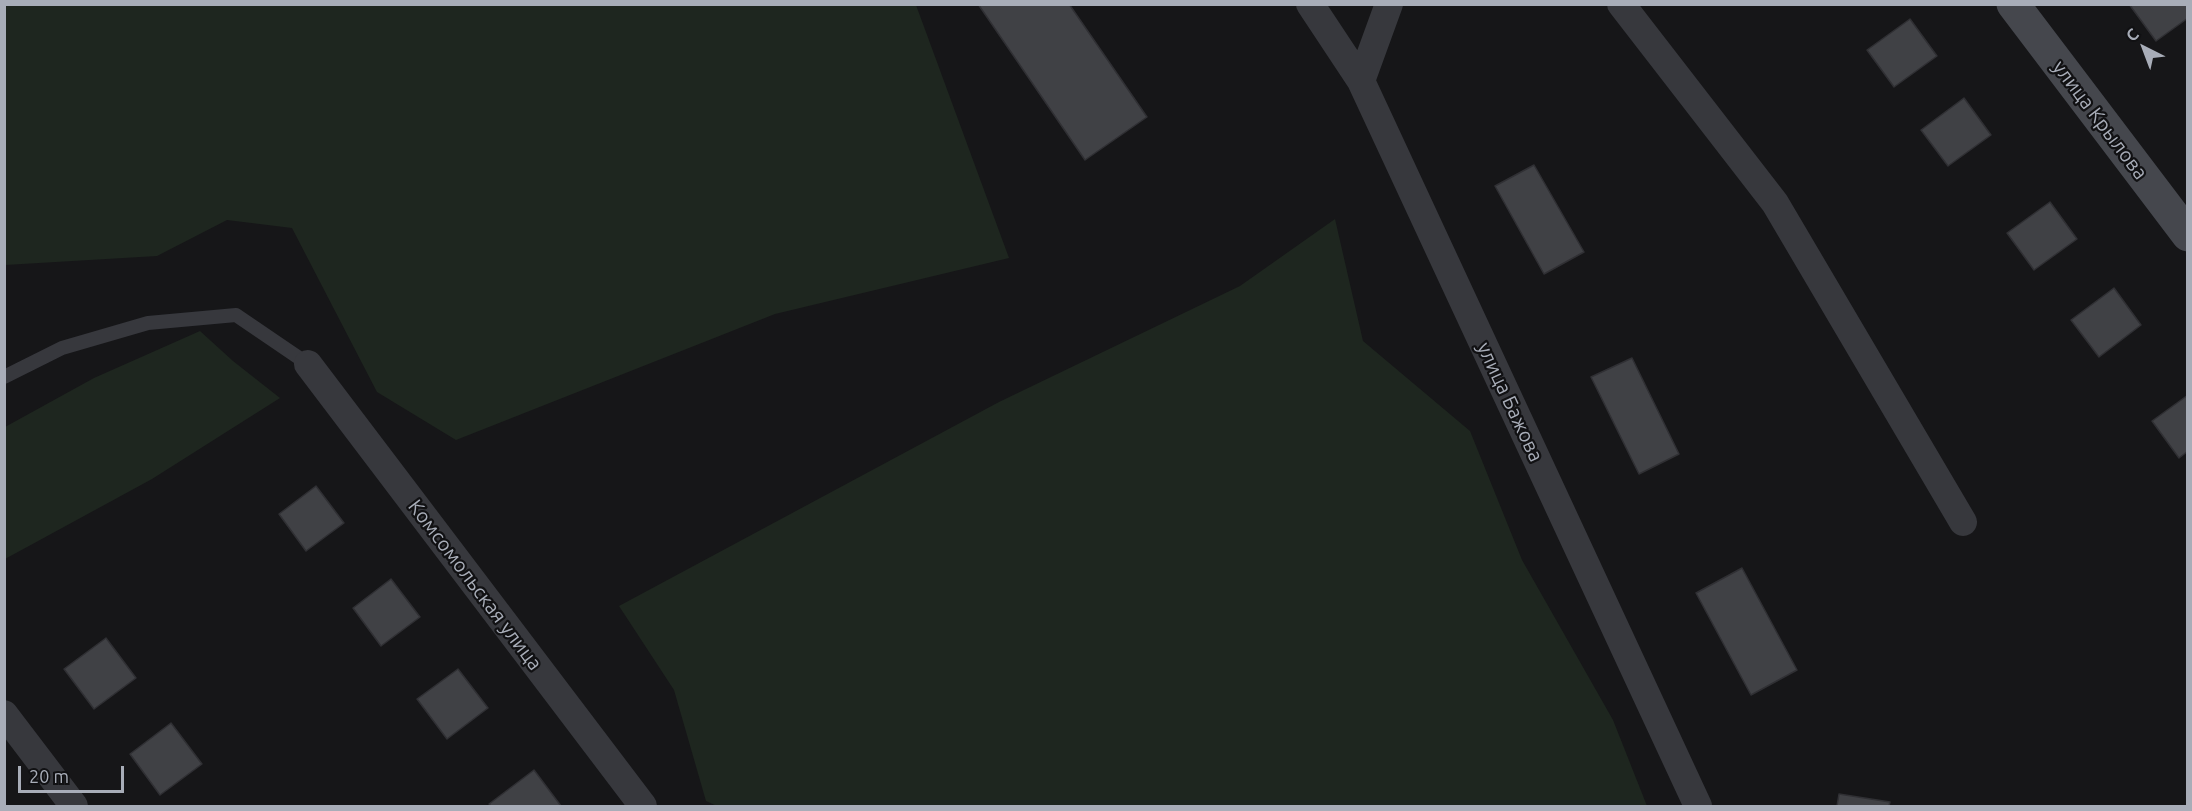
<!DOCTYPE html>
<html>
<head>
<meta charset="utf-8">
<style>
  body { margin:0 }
  #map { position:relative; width:2192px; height:811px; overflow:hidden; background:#161618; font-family:Ubuntu,sans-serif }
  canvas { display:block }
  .frame { position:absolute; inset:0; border:6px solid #a8adb8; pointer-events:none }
  .north { position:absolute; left:2114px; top:18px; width:60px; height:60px; -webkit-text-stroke:4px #111113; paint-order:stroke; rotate:318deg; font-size:16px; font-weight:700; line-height:24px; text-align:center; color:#a8adb8 }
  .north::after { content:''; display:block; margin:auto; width:21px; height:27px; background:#a8adb8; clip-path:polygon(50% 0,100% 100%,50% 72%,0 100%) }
  .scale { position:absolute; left:18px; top:766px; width:106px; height:27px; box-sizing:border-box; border:3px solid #a8adb8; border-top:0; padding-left:8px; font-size:18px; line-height:21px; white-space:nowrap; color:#a8adb8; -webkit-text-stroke:4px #111113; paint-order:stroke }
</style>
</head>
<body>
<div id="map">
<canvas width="2192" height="811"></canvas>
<div class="frame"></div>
<div class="north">С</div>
<div class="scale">20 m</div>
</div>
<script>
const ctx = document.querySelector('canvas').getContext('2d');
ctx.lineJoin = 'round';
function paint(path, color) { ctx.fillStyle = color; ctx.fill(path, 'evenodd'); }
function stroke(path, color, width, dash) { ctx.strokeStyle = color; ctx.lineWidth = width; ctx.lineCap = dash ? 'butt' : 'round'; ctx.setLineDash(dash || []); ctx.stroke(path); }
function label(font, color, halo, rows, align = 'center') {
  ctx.font = font + ' Ubuntu,sans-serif'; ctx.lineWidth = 4.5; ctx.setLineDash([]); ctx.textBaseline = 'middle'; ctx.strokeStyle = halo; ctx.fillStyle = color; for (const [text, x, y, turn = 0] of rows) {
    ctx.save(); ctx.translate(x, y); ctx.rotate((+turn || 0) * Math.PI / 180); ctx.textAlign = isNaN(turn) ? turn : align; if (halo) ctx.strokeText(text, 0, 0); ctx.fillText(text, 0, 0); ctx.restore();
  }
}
const green = new Path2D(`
  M4,5H916L1009,258L775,314L456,440L377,392L292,228L227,220L157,256L5,265Z
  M1335,219L1363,341L1470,431L1522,560L1613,720L1647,806H717L706,801L674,690L619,606L999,402L1240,286Z
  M200,331L233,361L280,398L152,479L5,559V427L94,378Z`);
const building = new Path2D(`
  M978,4H1069L1147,117L1085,160Z
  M2129,4H2188V18L2156,41Z
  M1910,19L1937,56L1894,87L1867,50Z
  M1964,98L1991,135L1948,166L1921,130Z
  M1534,165L1584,252L1544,274L1495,186Z
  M2050,202L2077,239L2034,270L2007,233Z
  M2114,288L2141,325L2099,357L2071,320Z
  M1632,358L1679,454L1639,474L1591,377Z
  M2188,395V451L2179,458L2152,421Z
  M316,486L344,523L306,551L279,514Z
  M1742,568L1797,670L1751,695L1696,593Z
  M391,579L420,617L381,646L353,608Z
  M106,638L136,678L94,709L64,669Z
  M458,669L488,708L447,739L417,699Z
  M171,723L202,764L160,795L130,754Z
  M534,770L561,806H491L489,804Z
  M1839,794L1890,802L1889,806H1837Z`);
const service = new Path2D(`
  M4,377L62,348L148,323L236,315L308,364`);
const minor = new Path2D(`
  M1310,4L1361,81L1698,806
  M1621,4L1775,203L1963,522
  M1361,81L1389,4
  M308,364L643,806
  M4,714L74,806`);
const secondary = new Path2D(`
  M2013,4L2188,235`);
const streetNames = [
  ["улица Крылова",2100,120,53],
  ["улица Бажова",1510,402,65],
  ["Комсомольская улица",475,585,53]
];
paint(green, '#1e261f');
paint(building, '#404145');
stroke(building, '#303034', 1.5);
stroke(service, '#37383d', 14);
stroke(minor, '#37383d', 28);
stroke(secondary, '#45474d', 33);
label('20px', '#a8adb8', '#111113', streetNames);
</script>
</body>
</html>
